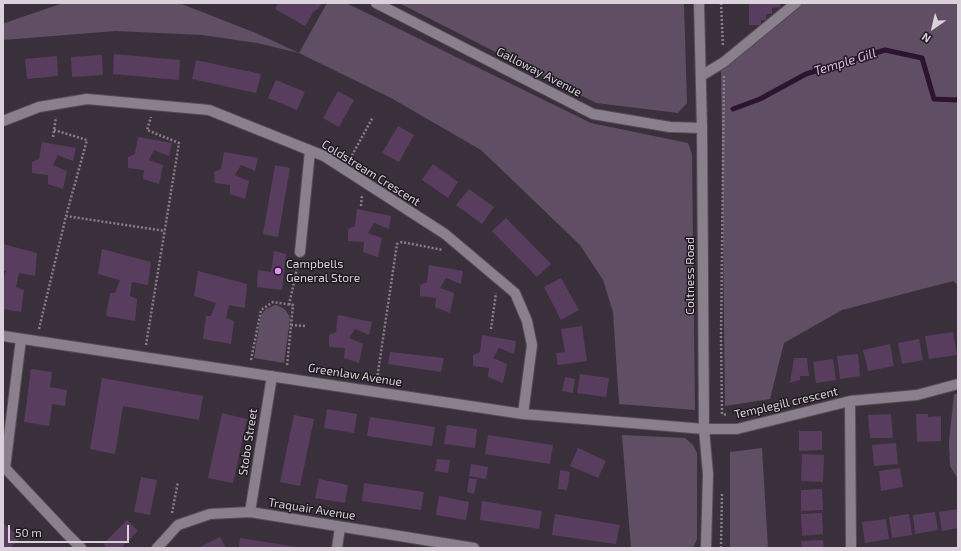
<!DOCTYPE html>
<html>
<head>
<meta charset="utf-8">
<style>
  body { margin:0 }
  #map { position:relative; width:961px; height:551px; overflow:hidden; background:#3a303c; font-family:"Exo 2",sans-serif }
  canvas { display:block }
  .frame { position:absolute; inset:0; border:4px solid #d9d2da; pointer-events:none }
  .north { position:absolute; left:913px; top:8px; width:40px; height:40px; -webkit-text-stroke:3px #1e1a1f; paint-order:stroke; rotate:214deg; font-size:11px; font-weight:700; line-height:16px; text-align:center; color:#d9d2da }
  .north::after { content:''; display:block; margin:auto; width:14px; height:18px; background:#d9d2da; clip-path:polygon(50% 0,100% 100%,50% 72%,0 100%) }
  .scale { position:absolute; left:8px; top:525px; width:121px; height:18px; box-sizing:border-box; border:2px solid #d9d2da; border-top:0; padding-left:5px; font-size:12px; line-height:14px; white-space:nowrap; color:#d9d2da; -webkit-text-stroke:3px #1e1a1f; paint-order:stroke }
</style>
</head>
<body>
<div id="map">
<canvas width="961" height="551"></canvas>
<div class="frame"></div>
<div class="north">N</div>
<div class="scale">50 m</div>
</div>
<script>
const ctx = document.querySelector('canvas').getContext('2d');
ctx.lineJoin = 'round';
function paint(path, color) { ctx.fillStyle = color; ctx.fill(path, 'evenodd'); }
function stroke(path, color, width, dash) { ctx.strokeStyle = color; ctx.lineWidth = width; ctx.lineCap = dash ? 'butt' : 'round'; ctx.setLineDash(dash || []); ctx.stroke(path); }
function label(font, color, halo, rows, align = 'center') {
  ctx.font = font + ' "Exo 2",sans-serif'; ctx.lineWidth = 3; ctx.setLineDash([]); ctx.textBaseline = 'middle'; ctx.strokeStyle = halo; ctx.fillStyle = color; for (const [text, x, y, turn = 0] of rows) {
    ctx.save(); ctx.translate(x, y); ctx.rotate((+turn || 0) * Math.PI / 180); ctx.textAlign = isNaN(turn) ? turn : align; if (halo) ctx.strokeText(text, 0, 0); ctx.fillText(text, 0, 0); ctx.restore();
  }
}
const green = new Path2D(`
  M63,3H179L256,33L299,53L327,3H346L591,123L688,143L692,154L695,410L619,404L613,312L603,280L580,245L481,150L391,98L299,53L257,43L202,35L116,31L3,40V23H5Z
  M399,3L684,4L687,103L678,113L596,103Z
  M798,3H958V285L953,281L842,310L784,343L770,399L725,406L721,69Z
  M275,305C284,307 288,311 290,319L284,363L254,358L261,315L266,309Z
  M954,394H958V479L950,466L949,442Z
  M622,435L685,438L693,445L697,453V539L693,548H631Z
  M762,448L768,548H730V452Z`);
const stream = new Path2D(`
  M733,109L760,99L806,74L885,50L922,58L934,99L956,100L958,99`);
const building = new Path2D(`
  M278,3H321V5L318,9L314,11L305,26L275,9Z
  M749,3H780V7L772,8V14H766V20H761V25H749Z
  M114,54L180,60L179,80L113,74Z
  M102,55L103,75L72,77L71,57Z
  M57,56L58,76L27,79L25,59Z
  M196,60L261,74L256,93L192,79Z
  M276,80L305,92L297,110L268,98Z
  M338,91L354,100L339,127L323,118Z
  M398,126L414,135L399,162L382,153Z
  M138,137L172,143L169,156L154,150L149,160L163,165L159,184L143,179L144,170L128,168V157L135,154Z
  M42,142L76,148L73,161L58,155L53,165L67,171L63,189L48,184V175L32,173V162L39,159Z
  M224,152L258,158L255,171L241,165L235,175L249,181L245,199L230,194V185L215,183L214,172L221,169Z
  M433,164L458,182L448,198L422,180Z
  M275,165L290,168L278,237L263,234Z
  M469,189L494,207L482,224L456,205Z
  M357,209L391,216L389,229L374,223L368,233L382,238L378,257L363,252L364,242L348,241V229L355,226Z
  M506,218L551,264L537,277L492,231Z
  M3,244L37,253L35,276L19,273L16,287L24,290L21,312L3,309V280L6,271H3Z
  M102,249L151,262L148,285L132,282L130,296L137,299L135,321L106,316L110,293H115L120,280L98,274Z
  M274,251L286,254L282,290L257,287L258,270L271,272Z
  M429,265L463,271L461,284L446,278L440,288L454,293L450,313L435,307L436,298L420,296V285L427,282Z
  M198,271L247,284L245,308L229,305L226,318L234,321L231,344L203,339L206,316H211L216,303L194,296Z
  M561,278L579,310L561,320L544,287Z
  M338,315L372,322L369,335L355,329L349,338L363,344L359,363L344,358L345,348L329,347V335L336,332Z
  M582,326L587,361L558,365L556,353L565,352L561,329Z
  M953,332L957,355L929,359L925,336Z
  M482,335L516,341L514,354L499,348L493,358L507,364L503,383L488,377L489,368L473,366V355L480,352Z
  M919,339L923,360L902,364L898,343Z
  M890,344L894,366L868,371L863,350Z
  M390,352L444,358L441,372L388,364Z
  M858,354L860,376L840,379L837,356Z
  M794,358H807L809,376H800V380L790,383Z
  M833,359L836,380L816,383L813,362Z
  M31,369L52,372L50,387L67,390L65,406L52,404L49,426L24,422Z
  M580,374L609,378L606,397L577,393Z
  M565,377L575,379L573,393L562,391Z
  M102,378L203,396L199,420L123,406L115,454L90,449Z
  M327,409L357,414L354,433L324,428Z
  M222,413L247,419L233,483L208,478Z
  M891,414L893,438H870L868,415Z
  M916,414H928V417L941,416V441L917,442Z
  M294,415L314,419L300,486L280,482Z
  M370,417L435,427L432,446L367,436Z
  M447,425L477,429L475,448L444,444Z
  M799,431H822V450L799,451Z
  M488,435L553,445L550,464L485,454Z
  M896,443L898,464L874,466L872,445Z
  M578,448L606,461L598,478L570,466Z
  M802,454L824,455L823,482L801,481Z
  M437,459L450,460L448,473L435,471Z
  M471,464L488,467L486,479L469,476Z
  M900,468L903,487L881,491L879,471Z
  M560,470L570,472L567,490L558,489Z
  M141,477L157,480L150,515L134,512Z
  M469,478L477,479L474,494L467,492Z
  M319,479L348,485L345,503L315,498Z
  M364,483L424,492L421,510L362,501Z
  M822,489L823,510L801,511V490Z
  M439,496L469,502L466,520L436,515Z
  M482,501L542,511L539,529L480,520Z
  M958,509V528L942,531L939,512Z
  M935,512L938,530L915,534L913,515Z
  M822,513L823,534L802,536L801,514Z
  M555,514L620,525L616,544L552,535Z
  M909,514L912,535L892,538L889,517Z
  M886,519L889,539L865,543L862,522Z
  M127,520L138,531L121,548H107L103,544Z
  M3,523L20,538L10,548L3,547Z
  M220,537L226,548H198Z
  M240,538L297,547V548H239Z
  M823,540L824,548H802L801,541Z`);
const path = new Path2D(`
  M721,3L723,47
  M724,76L721,337L722,414L727,415
  M54,130L87,140L66,216
  M53,137L56,117
  M350,159L373,117
  M361,206L362,195
  M289,305L298,264
  M291,325L306,326
  M39,329L66,216L165,231
  M491,329L496,293
  M146,345L179,143L147,130L151,117
  M251,360L261,310L273,302L293,305L287,366
  M377,379L397,244L402,242L443,250
  M172,513L178,482
  M721,548L722,493`);
const minor = new Path2D(`
  M376,3L593,114L670,127L702,128
  M699,3L702,128L704,429L708,474L706,548
  M701,76L724,62L796,3
  M3,121L39,107L87,99L209,110L324,156L445,234L515,293L527,321L532,345L523,414
  M300,252L310,151
  M3,336L523,414L704,429H737L850,401L917,395L958,384
  M21,339L5,468L67,534L81,548
  M850,401L851,548
  M250,512L272,376
  M157,548L178,525L210,514L250,512L474,548
  M337,548L340,527`);
const markers = [
  [278,271,4,"#e88eff"]
];
const streetNames = [
  ["Galloway Avenue",539,72,27],
  ["Coldstream Crescent",371,173,32],
  ["Coltness Road",690,276,-90],
  ["Greenlaw Avenue",355,375,9],
  ["Templegill crescent",786,403,-13],
  ["Stobo Street",248,442,-81],
  ["Traquair Avenue",312,509,9]
];
const poiNames = [
  ["Campbells",286,264],
  ["General Store",286,278]
];
const waterNames = [
  ["Temple Gill",845,62,-17]
];
paint(green, '#604e65');
stroke(stream, '#2c1431', 5);
paint(building, '#583d5e');
stroke(minor, '#554c56', 12);
stroke(path, '#877e88', 2.5, [2, 2]);
stroke(minor, '#8a7f8d', 10);
for (const [x, y, r, color] of markers) { const dot = new Path2D(); dot.arc(x, y, r, 0, 2 * Math.PI); ctx.fillStyle = color; ctx.fill(dot); stroke(dot, '#1e1a1f', 1.5); }
label('12px', '#d9d2da', '#1e1a1f', streetNames);
label('12px', '#d9d2da', '#1e1a1f', poiNames, 'left');
label('italic 13px', '#e1b3ed', '#1e1a1f', waterNames);
</script>
</body>
</html>
